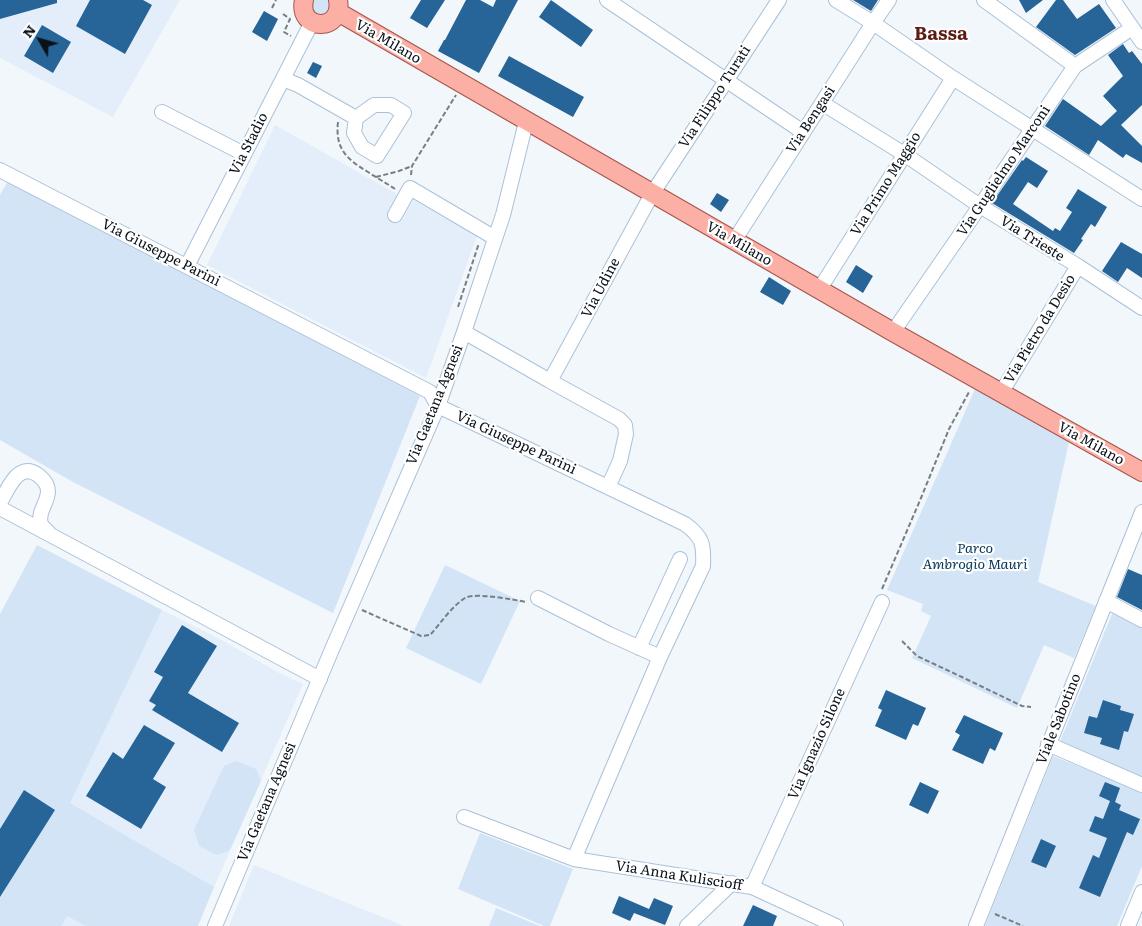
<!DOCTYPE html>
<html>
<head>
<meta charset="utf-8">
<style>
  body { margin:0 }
  #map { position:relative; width:1142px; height:926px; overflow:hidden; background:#f2f7fb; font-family:Literata,serif }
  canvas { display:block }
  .north { position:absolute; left:15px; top:15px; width:50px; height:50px; -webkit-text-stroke:4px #fff; paint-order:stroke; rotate:308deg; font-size:14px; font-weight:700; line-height:20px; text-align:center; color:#091119 }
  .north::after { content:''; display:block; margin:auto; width:18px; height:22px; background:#091119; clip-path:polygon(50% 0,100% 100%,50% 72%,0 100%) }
</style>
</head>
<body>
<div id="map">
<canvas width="1142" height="926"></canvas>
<div class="north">N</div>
</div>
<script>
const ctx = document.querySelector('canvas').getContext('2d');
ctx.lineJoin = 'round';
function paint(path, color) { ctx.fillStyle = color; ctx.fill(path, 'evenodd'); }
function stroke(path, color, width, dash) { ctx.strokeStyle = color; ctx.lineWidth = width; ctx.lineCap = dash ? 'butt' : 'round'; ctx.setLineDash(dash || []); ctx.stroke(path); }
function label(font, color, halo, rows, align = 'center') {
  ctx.font = font + ' Literata,serif'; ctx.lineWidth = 4.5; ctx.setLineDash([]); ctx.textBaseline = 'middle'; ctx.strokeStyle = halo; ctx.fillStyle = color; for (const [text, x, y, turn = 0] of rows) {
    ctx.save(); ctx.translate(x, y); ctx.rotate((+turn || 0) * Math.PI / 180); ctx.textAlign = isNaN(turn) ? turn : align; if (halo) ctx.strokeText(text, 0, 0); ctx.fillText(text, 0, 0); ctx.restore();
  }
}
const built = new Path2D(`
  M0,0H180L113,117L0,58Z
  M275,125L397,194L388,211L403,219L413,200L477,236L426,378L207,265Z
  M162,610L220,639L281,674L303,684L197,926H0V747L76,790Z
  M254,865L404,926H229Z`);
const green = new Path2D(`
  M313,0H329L331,3L330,11L324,16L316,15L311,9Z
  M8,181L420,396L333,613L73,482L0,440V195Z
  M975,389L1069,442L1038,582L1096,606L1074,658L1044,645L1017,708L912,658L931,616L921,611L923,604L887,590Z
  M37,545L162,610L70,803L214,887L198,926H86L67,916L61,926H0V614Z
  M445,565L520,601L481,684L406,648Z
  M1114,609L1142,623V777L1059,744Z
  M1053,756L1142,792V866L1117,926H985Z
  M236,761L256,769L261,781L230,850L217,855L199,846L194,830L224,766Z
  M480,833L573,869L550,926H544L458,889Z
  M496,908L540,926H489Z`);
const building = new Path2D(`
  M0,0H57V3L0,19Z
  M90,0H143L152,5L125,54L76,26Z
  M421,0H445L427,28L410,18Z
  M466,0H480L493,7L496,0H518L479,73L438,51L444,40H445Z
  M551,0L593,30L581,47L539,17Z
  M853,0H878L871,11Z
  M1019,0H1043L1026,13Z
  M1056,0H1063L1077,19L1099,4L1116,28L1075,55L1036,27Z
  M264,11L278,19L267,41L252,32Z
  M42,25L71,42L53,73L24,56Z
  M1123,44L1129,53L1132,51L1142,64V105L1121,125L1142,146V163L1126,154L1123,158L1098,140L1089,155L1045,126L1063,99L1101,126L1117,111L1103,96L1123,76L1108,55Z
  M509,56L584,97L573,117L498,76Z
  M313,62L322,66L316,78L307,73Z
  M1026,157L1048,171L1037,188L1028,182L1013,204L1053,231L1055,228L1060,231L1072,212L1066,208L1078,189L1107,207L1095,227L1091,224L1081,239L1083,240L1074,253L992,203L1022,160L1023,161Z
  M717,193L729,200L721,212L710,204Z
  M1121,242L1142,254V278L1127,268L1118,282L1102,271Z
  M856,265L873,276L863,293L846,282Z
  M769,277L791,291L783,305L760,292Z
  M1128,569L1142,575V610L1117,597Z
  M182,625L217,646L188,693L239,723L222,752L152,710L156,705L149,701L163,677L154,672Z
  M886,690L926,708L918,726L913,724L906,740L875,726L882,710L878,708Z
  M1103,700L1121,706L1120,710L1134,714L1128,732L1124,731L1119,750L1100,744L1102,738L1084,733L1089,716L1097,718Z
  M964,715L1003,733L995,751L990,748L983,764L952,750L960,735L955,732Z
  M144,725L175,743L153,779L166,787L141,829L86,796L113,752L123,759Z
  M920,782L939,791L928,814L909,805Z
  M1105,782L1120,788L1115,802L1121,805L1119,810L1140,819L1133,835L1127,832L1100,897L1079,888L1093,855L1099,858L1107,838L1089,831L1095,816L1103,819L1110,801L1099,796Z
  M24,790L55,810L0,897V829Z
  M1041,839L1056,846L1046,868L1031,862Z
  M619,896L649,909L654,898L673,906L665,925L634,913L630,921L612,913Z
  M753,905L777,916L773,926H743Z`);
const path = new Path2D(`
  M272,8L276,0
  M283,14L290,19L284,32L291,36
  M338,122C335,148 346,159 368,172C377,178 386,183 395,189
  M411,175L412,166L456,95
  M376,177L399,171L412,166
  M458,307L479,243
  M882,589L921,498L949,429L969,392
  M362,610L421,636L430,635C440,624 452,606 465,598C476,592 514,600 527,602
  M902,641L917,656L964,678L1022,706L1031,707
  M995,914L1023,926`);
const minor = new Path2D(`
  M607,0L803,132
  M836,0L873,23L953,78L1142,199
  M984,0L1075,66
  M1113,0L1142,42
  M283,79L298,85L356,118L354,133L362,147L377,156L404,113L391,105H374L356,118
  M822,103L904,154L980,206L1078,266L1142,308
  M162,112L244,154
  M0,170L430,392L438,406L685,524C703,537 704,545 703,566L660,657L574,859
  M395,215L410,188L495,238
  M734,241L873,23L889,0
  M187,266L312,22
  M819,290L953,78
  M464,332L550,381L652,194L779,0
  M893,332L980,206L1075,66L1132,28
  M550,381L619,419L625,425L626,434L620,461L608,487
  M1001,393L1078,266
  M0,503C8,489 18,461 38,475C43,479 48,484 48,491C48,499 43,506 41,513C40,517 40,521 41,525L49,533
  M0,508L320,679
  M538,598L609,634L660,657
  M1106,601L1142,620
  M639,648L680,559
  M1048,744L1142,785
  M464,817L574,859L752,887L836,926
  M752,887L882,602
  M215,926L333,647L438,406L464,332L503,215L526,122
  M687,926L732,883
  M976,926L1142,512
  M1128,926L1142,892`);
const major = new Path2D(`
  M304,0C297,32 344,32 338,0
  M338,12L893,332L1142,472`);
const streetNames = [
  ["Via Milano",388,42,30],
  ["Via Filippo Turati",715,97,-57],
  ["Via Bengasi",811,120,-57],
  ["Via Stadio",249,144,-63],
  ["Via Guglielmo Marconi",1004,171,-56],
  ["Via Primo Maggio",886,184,-58],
  ["Via Trieste",1032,239,32],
  ["Via Milano",739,244,30],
  ["Via Giuseppe Parini",161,253,27],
  ["Via Udine",601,288,-62],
  ["Via Pietro da Desio",1040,329,-59],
  ["Via Gaetana Agnesi",435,405,-68],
  ["Via Giuseppe Parini",516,443,25],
  ["Via Milano",1091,444,29],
  ["Viale Sabotino",1059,719,-68],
  ["Via Ignazio Silone",817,744,-66],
  ["Via Gaetana Agnesi",267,802,-67],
  ["Via Anna Kuliscioff",679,876,9]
];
const parkNames = [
  ["Parco",975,549],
  ["Ambrogio Mauri",975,565]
];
const districtNames = [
  ["Bassa",941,34]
];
paint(built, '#e3eefa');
paint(green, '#d2e4f5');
paint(building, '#276497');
stroke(minor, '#aac1d8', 16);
stroke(major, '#a6554c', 20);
stroke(path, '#787e84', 2, [5, 2.5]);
stroke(minor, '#fff', 14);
stroke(major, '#fcafa4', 18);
label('14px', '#091119', '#fff', streetNames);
label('italic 14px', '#07375a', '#fff', parkNames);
label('bold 19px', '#5e1b12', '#fff', districtNames);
</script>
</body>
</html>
